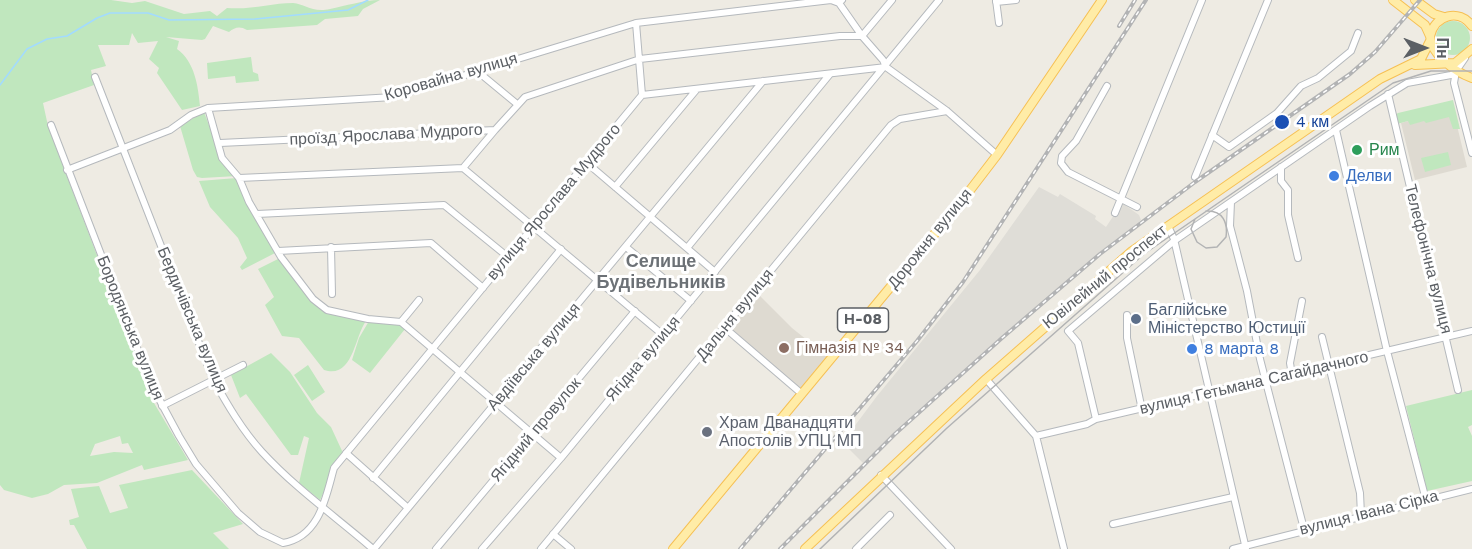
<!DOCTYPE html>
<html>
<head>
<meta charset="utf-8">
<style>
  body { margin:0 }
  #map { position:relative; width:1472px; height:549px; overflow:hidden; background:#eeebe3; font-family:"Work Sans",sans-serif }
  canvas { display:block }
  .north { position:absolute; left:1394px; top:18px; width:60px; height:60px; -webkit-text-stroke:4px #fff; paint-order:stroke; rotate:90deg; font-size:16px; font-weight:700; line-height:24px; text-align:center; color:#5b5f64 }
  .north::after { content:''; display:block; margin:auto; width:21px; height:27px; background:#5b5f64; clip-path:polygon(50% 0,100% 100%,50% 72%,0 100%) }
</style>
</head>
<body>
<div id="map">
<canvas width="1472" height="549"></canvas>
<div class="north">Пн</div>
</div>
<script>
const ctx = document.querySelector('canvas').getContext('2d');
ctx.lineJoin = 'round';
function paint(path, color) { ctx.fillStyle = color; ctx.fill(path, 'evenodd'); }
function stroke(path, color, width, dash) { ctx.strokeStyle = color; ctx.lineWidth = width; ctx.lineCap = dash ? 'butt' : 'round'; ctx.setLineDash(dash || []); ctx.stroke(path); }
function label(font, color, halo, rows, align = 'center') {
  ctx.font = font + ' "Work Sans",sans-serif'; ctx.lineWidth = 6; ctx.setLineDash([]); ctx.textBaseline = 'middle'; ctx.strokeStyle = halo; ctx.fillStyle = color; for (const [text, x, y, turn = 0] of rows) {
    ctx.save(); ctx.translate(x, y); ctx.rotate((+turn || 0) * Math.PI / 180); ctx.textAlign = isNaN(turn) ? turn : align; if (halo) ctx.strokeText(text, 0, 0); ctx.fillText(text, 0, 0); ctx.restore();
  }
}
const industrial = new Path2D(`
  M1039,187L1058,197L1060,194L1096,216L1095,219L1106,227L1122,203L1139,215L1141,220L989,347L863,463L846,446L845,439L877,396L980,270Z`);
const education = new Path2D(`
  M1453,109L1467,167L1415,180L1401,123Z
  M759,295L792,328L827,356L800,389L730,330Z`);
const green = new Path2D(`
  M0,0H111L132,3L145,1L184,14L210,11L217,16L227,8C251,10 272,3 293,3C305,4 312,13 330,9C345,6 364,0 380,0L363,9L358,16L325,19L317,25L247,30C240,26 235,27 229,32L213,26L205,39L202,40L166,37L179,41L177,49C195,62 198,86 200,106L182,110L157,73L159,68L149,59L158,41L138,43L132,33L129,45H98L106,66L91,70L94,85L43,103L48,126L151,398L188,460L144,470L142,465L97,483L64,485L48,494L32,498L4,490L0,485ZM120,436L122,444L128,443L133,453L114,452L90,456L95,444Z
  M1436 38a17 17 0 1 1 34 0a17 17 0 1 1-34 0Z
  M251,57L253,72L258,74L259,81L236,83L235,76L208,79L207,63Z
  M1453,100L1460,129H1453L1449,117L1426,123L1424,121L1410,125L1408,121L1397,124L1395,115L1398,113Z
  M204,112L219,152L237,176L202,178L197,177L193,170L180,126Z
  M1448,152L1451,165L1425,172L1421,158Z
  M237,178L277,252L242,270L240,267L247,258L238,238L210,207L199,181Z
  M280,258L317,305L366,321C354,338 353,379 324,370L299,338L282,336L265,305L274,297L258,269Z
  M369,321L399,323L405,329L370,373L352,360L359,338Z
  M271,353L290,372L317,413L331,427L343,453L320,500L299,483L309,438L304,436L298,455H291L246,394L240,398L231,375Z
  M308,365L325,392L312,401L294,375Z
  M1472,390V425L1468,427L1472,436V481L1427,491L1406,406Z
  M192,470L243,524L213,533L229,549H87L74,525H70L69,520L79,517L71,489L99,486L110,513L128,508L119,485Z`);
const stream = new Path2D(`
  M0,85L27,49L47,39L67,36L97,18L110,13H148L169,20L255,19L348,10L368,0`);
const minor = new Path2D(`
  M996,0L999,23
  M996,2L1016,0
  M839,3L862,36L883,60L886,67L947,111L997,155
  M636,23L642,95
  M477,71L517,104
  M1456,71L1454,83L1472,153
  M95,77L213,379C227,404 242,430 262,452C295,488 336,517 373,549
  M1107,86L1076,141L1062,156L1061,163L1068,172L1137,207
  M1388,94L1458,390
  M208,108L222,158L239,178L249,202L281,257L313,299L327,310L368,319L401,322L561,458
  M51,125L151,384L179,436L196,464L238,513L260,532L283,543C320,537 326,496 334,468L642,95L886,67
  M1336,130L1387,351L1426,500
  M1212,135L1229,147L1277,113L1301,86L1318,78L1351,51L1358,33
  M220,143L495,130L525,97L640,59L840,36H862L892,0
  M587,163L715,272
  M1281,167V181L1288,190V215L1298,258
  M463,168L495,130
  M67,170L170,130L191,115L208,108L393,97L636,23L831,0L839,3L842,0
  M1195,177L1268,0
  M239,178L463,168L663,335
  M615,187L697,89
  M1231,202L1230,226L1247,291L1260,359L1304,529
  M1115,213L1202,0
  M257,214L444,205L508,257
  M1168,226L1174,239L1246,549
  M331,247L332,294
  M626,247L691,301
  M687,248L830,74
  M278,251L431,243L483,288
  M1127,315V338L1142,410
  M401,322L419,300
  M725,328L802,394
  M1322,337L1360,493L1361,515
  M1292,375L1290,363L1302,301
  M986,379L1036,436L1064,549
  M162,406L243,365
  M1096,419L1078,343L1068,331L1174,241L1370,106L1407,83L1451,75L1456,71L1465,58
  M1036,436L1087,424L1096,419L1472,331
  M346,453L408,508
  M881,475L951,549
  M373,478L561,249
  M1113,524L1233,497
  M553,534L571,549
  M374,549L763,81
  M436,549L635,311
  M482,549L561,458L939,0
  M541,549L891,125L900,119L947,111
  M856,549L890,515
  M1233,549L1472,489`);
const major = new Path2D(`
  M1393,0L1425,25L1430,36
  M1415,0L1434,14L1444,17
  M1472,26C1459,8 1435,15 1430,36C1431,55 1455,72 1472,78
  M1415,65L1455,63L1472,49
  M673,549L961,202L997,155L1102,0
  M805,549L986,379L1132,251L1380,79L1421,59L1430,41`);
const tram = new Path2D(`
  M1195,219L1191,229L1197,242L1206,248L1217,247L1226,237C1228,223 1223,210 1206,211
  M820,549L947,428L1144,254L1393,83L1431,71H1472`);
const rail = new Path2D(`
  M1119,26L1135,0
  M740,549L917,341L963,282L1146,0
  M780,549L895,434L1002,338L1100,254L1195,182L1350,74L1375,52L1420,0`);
const markers = [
  [1282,122,8,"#1a4fb4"],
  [1357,150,6,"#2e9e5b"],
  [1334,176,6,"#3f7fe0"],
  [1136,319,6,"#5c6f8a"],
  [784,348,6,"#8d6e63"],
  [1192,349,6,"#3f7fe0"],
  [707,432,6,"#6b7280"]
];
const shields = [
  [863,320,51]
];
const shieldNames = [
  ["Н-08",863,320]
];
const streetNames = [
  ["Коровайна вулиця",451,77,-16],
  ["проїзд Ярослава Мудрого",386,135,-3],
  ["вулиця Ярослава Мудрого",554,202,-50],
  ["Дорожня вулиця",930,239,-51],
  ["Телефонічна вулиця",1428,259,76],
  ["Ювілейний проспект",1105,277,-39],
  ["Дальня вулиця",735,315,-51],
  ["Бердичівська вулиця",192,320,67],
  ["Бородянська вулиця",130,328,68],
  ["Авдіївська вулиця",534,357,-50],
  ["Ягідна вулиця",643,359,-50],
  ["вулиця Гетьмана Сагайдачного",1254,383,-13],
  ["Ягідний провулок",536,430,-50],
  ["вулиця Івана Сірка",1369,513,-14]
];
const transitNames = [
  ["4 км",1296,122]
];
const leisureNames = [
  ["Рим",1369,150]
];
const shopNames = [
  ["Делви",1346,176],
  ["8 марта 8",1204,349]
];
const serviceNames = [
  ["Баглійське",1148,310],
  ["Міністерство Юстиції",1148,328]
];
const educationNames = [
  ["Гімназія № 34",796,348]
];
const worshipNames = [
  ["Храм Дванадцяти",719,423],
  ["Апостолів УПЦ МП",719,441]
];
const neighbourhoodNames = [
  ["Селище",661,262],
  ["Будівельників",661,283]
];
paint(industrial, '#dfddd7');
paint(education, '#dedad1');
paint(green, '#c0e7be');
stroke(stream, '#a2dbff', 1.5);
stroke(minor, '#b5b9bd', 8);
stroke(major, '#f6c054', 10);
stroke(minor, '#fff', 6);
stroke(major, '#ffeca7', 8);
stroke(tram, '#b2b3b4', 1.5);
stroke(rail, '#b2b3b4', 4);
stroke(rail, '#fff', 1.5, [4.5]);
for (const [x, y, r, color] of markers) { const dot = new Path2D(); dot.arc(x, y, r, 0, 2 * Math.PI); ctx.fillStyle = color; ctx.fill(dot); stroke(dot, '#fff', 2); }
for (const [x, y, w] of shields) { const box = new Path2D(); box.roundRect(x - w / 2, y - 12, w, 24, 4.5); ctx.fillStyle = '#fff'; ctx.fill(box); stroke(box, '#5b5f64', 1.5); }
label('bold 15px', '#5b5f64', null, shieldNames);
label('16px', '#5b5f64', '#fff', streetNames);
label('16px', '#164399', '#fff', transitNames, 'left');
label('16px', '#27864d', '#fff', leisureNames, 'left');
label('16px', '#366cbe', '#fff', shopNames, 'left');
label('16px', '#4e5e75', '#fff', serviceNames, 'left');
label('16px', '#785e54', '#fff', educationNames, 'left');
label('16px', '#5b616d', '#fff', worshipNames, 'left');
label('bold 18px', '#6c7176', '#fff', neighbourhoodNames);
</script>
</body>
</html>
